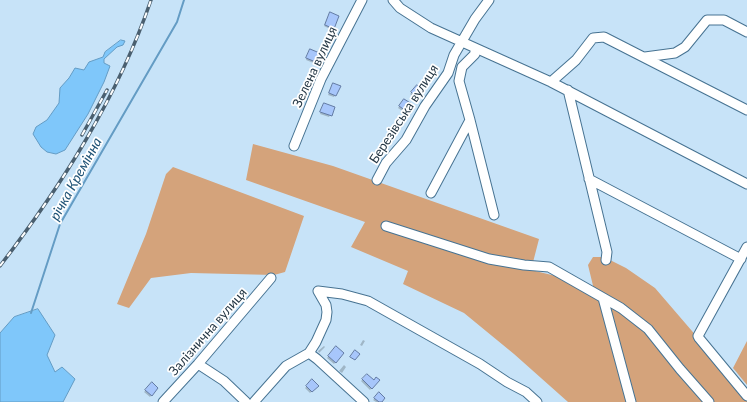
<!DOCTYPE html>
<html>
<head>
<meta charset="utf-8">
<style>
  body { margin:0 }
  canvas { display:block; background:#c7e3f8 }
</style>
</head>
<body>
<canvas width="747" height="402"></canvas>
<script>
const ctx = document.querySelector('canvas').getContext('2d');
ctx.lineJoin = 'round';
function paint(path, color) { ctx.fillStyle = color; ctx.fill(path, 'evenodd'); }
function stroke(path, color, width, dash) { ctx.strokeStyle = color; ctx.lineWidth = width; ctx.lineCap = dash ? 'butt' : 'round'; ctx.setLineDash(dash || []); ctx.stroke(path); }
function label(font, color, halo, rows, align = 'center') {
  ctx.font = font + ' Lato,sans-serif'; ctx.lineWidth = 3.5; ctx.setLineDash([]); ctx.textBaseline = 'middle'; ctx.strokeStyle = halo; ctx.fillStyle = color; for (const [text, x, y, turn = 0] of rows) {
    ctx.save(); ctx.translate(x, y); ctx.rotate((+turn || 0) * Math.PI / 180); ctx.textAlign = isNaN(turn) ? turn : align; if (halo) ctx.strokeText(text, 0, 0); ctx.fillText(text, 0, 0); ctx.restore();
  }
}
const green = new Path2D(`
  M253,144L333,166L539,239L531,270L560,277L595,294L588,265L593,257H604L626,268L655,288L747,395V402H568L514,354L464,313L403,284L408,271L351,247L365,222L246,180Z
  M173,167L304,216L285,272L274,275L191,273L151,278L129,308L117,304L146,234L166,174Z
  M747,341V385L733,368Z`);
const water = new Path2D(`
  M121,40L125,41L123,45L117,47L104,59V63L110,66L104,82L88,114L65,150L56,154L47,152L41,147L33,134L36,127L47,120L59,103L60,88L69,78L75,68L84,70L89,62L103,57L105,52Z
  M38,309L55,335L47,355L55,372L62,367L75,379L63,402H0V333L14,317Z`);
const shadow = new Path2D(`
  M330,13L333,28L332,30L324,26Z
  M309,52L317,63L316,64L306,60Z
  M332,86L339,87L334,97L328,95Z
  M417,87L422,91L415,98L410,94Z
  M404,100L410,104L404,112L398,108Z
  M324,104L334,107L329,117L320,114Z
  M363,340L365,341L362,346L360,345Z
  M324,346L325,347L319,353L318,351Z
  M336,348L343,353L334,364L327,358Z
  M344,365L346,367L342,373L339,371Z
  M367,375L374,381L378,380L370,390L361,381Z
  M312,381L317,386L310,393L305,388Z
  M152,384L157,388L150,397L144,392Z
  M379,394L380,402H376L373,400Z`);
const stream = new Path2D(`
  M31,313L60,224L177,22L184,0`);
const building = new Path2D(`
  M330,12L339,16L334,29L325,25Z
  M310,49L322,54L318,63L306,58Z
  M333,83L341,86L336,96L329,93Z
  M417,85L423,91L417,98L411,92Z
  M404,99L412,104L406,111L399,106Z
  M324,103L335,107L332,116L320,112Z
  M336,346L344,353L336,363L328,356Z
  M355,350L360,354L355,360L350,357Z
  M367,374L374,380L376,377L380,380L372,389L362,379Z
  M312,379L319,386L312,392L306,386Z
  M152,382L158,388L152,396L145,390Z
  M379,392L385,398L382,402H379L374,398Z`);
const minor = new Path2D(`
  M393,0L400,8L431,28L551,82L747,184
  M475,48V54L462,67L459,81L470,120L494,215
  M645,57L675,53L685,47L707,20H724L747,32
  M551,82L576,60L593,38L604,37L747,110
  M568,90L607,252L606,260
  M294,146L321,79L362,0
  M589,179L741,259
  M377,180L386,163L406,140L425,106L448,73L454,55L475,19L489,0
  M431,193L470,120
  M386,226L489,259L524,265L549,267L621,308L648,329L680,369L709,402
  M747,247L698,336L699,338L747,396
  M318,291L342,294L368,301L480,364L507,382L526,392L537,402
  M603,298L631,402
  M309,353L317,359L364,402
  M198,364L224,381L246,402
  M163,402L198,364L271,278
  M254,402L286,366L309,353L316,342L326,320L327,312L326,305L318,291`);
const rail = new Path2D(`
  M82,135L107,90
  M0,266C62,185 118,97 151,0`);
const streetNames = [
  ["Зелена вулиця",315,67,-65],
  ["Березівська вулиця",404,114,-57],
  ["Залізнична вулиця",208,332,-49]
];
const waterNames = [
  ["річка Кремінна",76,179,-61]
];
paint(green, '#d4a37b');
paint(water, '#7fc7fa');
stroke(water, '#649cc4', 1);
paint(shadow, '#0003');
stroke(stream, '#649cc4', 2);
paint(building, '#a7c6fb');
stroke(building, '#637ba4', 1);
stroke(minor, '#477392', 11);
stroke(minor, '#fff', 9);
stroke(rail, '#4a5f6f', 3.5);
stroke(rail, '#fff', 2, [6]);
label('13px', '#243745', '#fff', streetNames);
label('italic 14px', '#1f5376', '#fff', waterNames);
</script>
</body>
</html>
